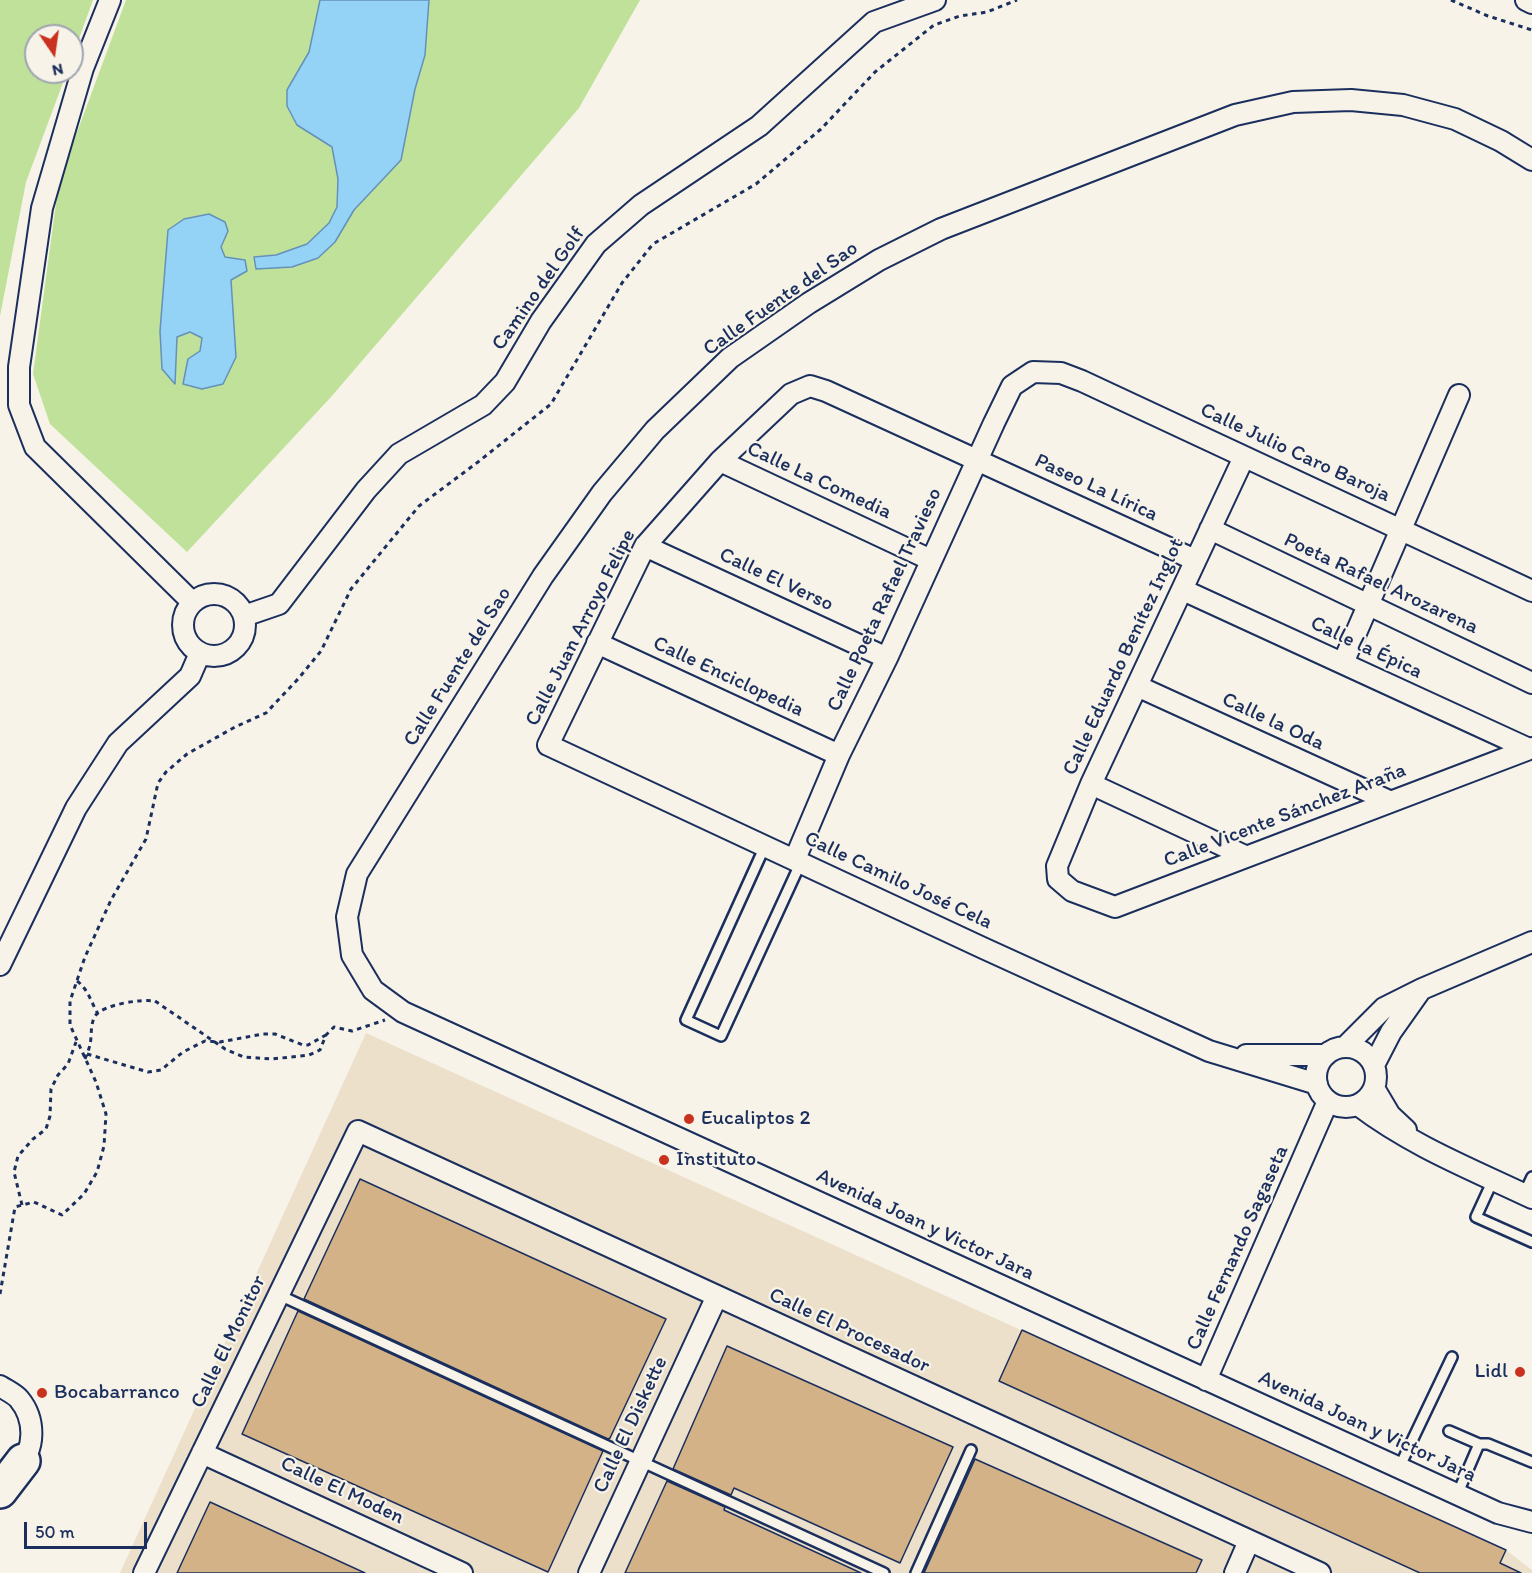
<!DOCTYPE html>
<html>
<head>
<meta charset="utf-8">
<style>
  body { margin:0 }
  #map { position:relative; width:1532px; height:1573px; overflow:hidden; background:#f7f3e8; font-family:Itim,sans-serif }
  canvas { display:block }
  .north { position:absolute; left:24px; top:24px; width:60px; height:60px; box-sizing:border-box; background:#f7f3e8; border:2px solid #9fa5b1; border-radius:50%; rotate:167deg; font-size:16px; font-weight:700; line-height:24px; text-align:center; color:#1b2f5e }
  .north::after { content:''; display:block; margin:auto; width:21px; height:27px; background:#c8321e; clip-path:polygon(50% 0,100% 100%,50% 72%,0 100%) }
  .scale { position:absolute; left:24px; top:1522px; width:123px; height:27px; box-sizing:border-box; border:3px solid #1b2f5e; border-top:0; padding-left:8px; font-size:18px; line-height:21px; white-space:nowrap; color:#1b2f5e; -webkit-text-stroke:4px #f7f3e8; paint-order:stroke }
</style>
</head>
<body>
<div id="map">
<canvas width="1532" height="1573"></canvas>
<div class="north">N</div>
<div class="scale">50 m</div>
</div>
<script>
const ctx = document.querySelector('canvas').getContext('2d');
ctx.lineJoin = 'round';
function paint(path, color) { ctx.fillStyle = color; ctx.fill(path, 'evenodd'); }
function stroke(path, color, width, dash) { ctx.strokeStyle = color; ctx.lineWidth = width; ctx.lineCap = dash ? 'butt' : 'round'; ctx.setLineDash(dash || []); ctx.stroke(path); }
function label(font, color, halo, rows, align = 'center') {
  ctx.font = font + ' Itim,sans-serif'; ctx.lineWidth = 4.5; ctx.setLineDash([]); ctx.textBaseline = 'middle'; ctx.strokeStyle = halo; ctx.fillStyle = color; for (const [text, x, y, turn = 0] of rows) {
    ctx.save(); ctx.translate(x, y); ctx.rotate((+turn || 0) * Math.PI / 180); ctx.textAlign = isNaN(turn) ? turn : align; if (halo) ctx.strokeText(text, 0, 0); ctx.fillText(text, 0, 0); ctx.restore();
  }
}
const built = new Path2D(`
  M366,1033L1506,1550L1532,1570V1573H120Z`);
const green = new Path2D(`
  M0,0H93L72,58V36H36V72H67L26,182L0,316Z
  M126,0H640L579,108L331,397L187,552L50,424L33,374L59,181Z`);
const water = new Path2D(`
  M320,0H429L425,55L415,89L401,160L354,210L335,242L318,258L292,267L256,269L254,257L276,255L307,244L329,223L337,207L338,179L332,147L297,125L287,106V90L309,52Z
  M209,214L225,222L228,231L221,247L225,257L245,260L247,271L231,280L236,357L223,384L202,389L183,384L188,359L200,351L202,338L190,332L177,337L175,384L162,369L160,331L168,230L184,219Z`);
const building = new Path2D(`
  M360,1179L666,1319L610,1438L608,1439L304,1299Z
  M298,1311L603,1451L548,1572L242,1434Z
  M1022,1330L1506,1550L1500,1563L1521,1573H1420L999,1381Z
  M727,1346L953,1447L900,1563L734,1488L731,1495L673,1469Z
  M975,1459L1202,1560L1196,1573H924Z
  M667,1481L725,1507L724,1510L861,1573H625Z
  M210,1502L365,1573H177Z`);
const path = new Path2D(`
  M1451,0L1488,16L1532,30
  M77,981C88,989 91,1002 98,1014
  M87,1054L148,1072L161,1070L183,1052L205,1041L220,1042L263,1034H275L303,1045H308L326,1035
  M85,1059C87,1054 89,1049 90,1045C92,1036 90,1025 95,1016C104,1004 141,999 155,1001L225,1049L244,1057L272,1059L309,1055L320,1050L326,1035L334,1027L352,1031L385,1020
  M22,1205L14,1172L18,1156L33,1139L46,1129L50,1116L51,1089L58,1075L68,1064L76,1042
  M0,1294L15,1207L34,1202L62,1215L84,1194L97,1172L104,1146L106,1114L96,1082L70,1025V1001L85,957L111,900L146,839L158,783L166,772L187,754L235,727L266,713L298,679L321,651L351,589L419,506L478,462L551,404L622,283L653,244L756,184L821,129L875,72L934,25L960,16L987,12L1017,0`);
const lane = new Path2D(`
  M765,846L686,1020L721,1036L801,862
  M1493,1180L1476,1217L1532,1242
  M1524,1194L1532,1177
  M279,1295L884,1573
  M1449,1431L1479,1444L1457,1495
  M1479,1444H1488L1532,1462
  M1399,1468L1452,1357
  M916,1573L971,1450`);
const street = new Path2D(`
  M110,0L83,68L42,208L19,367V405L35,447L192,602
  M1526,0L1532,3
  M1532,160L1501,141L1455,119L1403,105L1351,100L1293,102L1235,115L941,229L879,260L809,303L730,358L655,430L602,493L543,576L357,874L347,917L352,955L373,990L403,1012L1498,1513L1532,1522
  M1244,457L1091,784L1057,866L1058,879L1072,891L1115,907L1532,748
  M720,461L931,560
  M1210,529L1532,683
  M645,546L887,658
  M1195,560L826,391L810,386L791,394L720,461L645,546L548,745L983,948L1209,1051L1317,1084
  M1183,590L1529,749
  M183 625a31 31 0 1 1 62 0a31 31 0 1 1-62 0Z
  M244,616L279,604L366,490L399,454L483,405L505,382L541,321L596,244L641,205L759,126L874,22L935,0
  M597,643L839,755
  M1343,663L1459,395
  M1137,686L1389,801
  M1091,784L1245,856
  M795,859L839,755L887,658L994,423L1012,386L1033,372L1061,373L1082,381L1532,591
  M0,965L76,808L118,743L190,676L200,653
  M1345,1047L1384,1008L1422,989L1532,942
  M1316 1077a30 30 0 1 1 60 0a30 30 0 1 1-60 0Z
  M1246,1055H1326
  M1374,1065L1391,1032L1420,991
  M1374,1088L1390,1115L1406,1130
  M1358,1105C1412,1146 1471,1169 1532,1198
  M1206,1380L1328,1101
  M0,1386C6,1390 15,1394 19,1399C35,1418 37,1451 16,1466
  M202,1453L462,1573
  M144,1573L358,1131L1320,1573
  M589,1573L717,1296
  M1235,1573L1249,1541`);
const highway = new Path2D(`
  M0,1491L23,1461`);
const markers = [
  [689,1119,6,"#c8321e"],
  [664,1160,6,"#c8321e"],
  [1520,1372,6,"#c8321e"],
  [42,1393,6,"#c8321e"]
];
const streetNames = [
  ["Camino del Golf",539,289,-55],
  ["Calle Fuente del Sao",781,299,-35],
  ["Calle Julio Caro Baroja",1295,453,25],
  ["Calle La Comedia",819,481,25],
  ["Paseo La Lírica",1096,488,25],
  ["Calle El Verso",776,580,25],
  ["Poeta Rafael Arozarena",1381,584,25],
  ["Calle Poeta Rafael Travieso",885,600,-65],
  ["Calle Juan Arroyo Felipe",581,628,-63],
  ["Calle la Épica",1366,648,25],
  ["Calle Eduardo Benítez Inglot",1124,657,-65],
  ["Calle Fuente del Sao",458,667,-58],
  ["Calle Enciclopedia",728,677,25],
  ["Calle la Oda",1273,722,25],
  ["Calle Vicente Sánchez Araña",1285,816,-21],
  ["Calle Camilo José Cela",898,881,25],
  ["Avenida Joan y Victor Jara",925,1225,25],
  ["Calle Fernando Sagaseta",1238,1248,-66],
  ["Calle El Procesador",849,1331,25],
  ["Calle El Monitor",229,1342,-64],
  ["Calle El Diskette",631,1425,-65],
  ["Avenida Joan y Victor Jara",1367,1427,25],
  ["Calle El Moden",342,1491,25]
];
const poiNames = [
  ["Eucaliptos 2",701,1119],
  ["Instituto",676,1160],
  ["Lidl",1508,1372,"right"],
  ["Bocabarranco",54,1393]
];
paint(built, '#ece0cb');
paint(green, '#c0e19a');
paint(water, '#95d3f6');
stroke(water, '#6491b9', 1.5);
paint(building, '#d2b286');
stroke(building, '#1b2f5e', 1.5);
stroke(lane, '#1b2f5e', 14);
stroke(street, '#1b2f5e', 24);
stroke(highway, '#1b2f5e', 38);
stroke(path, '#1b2f5e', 3, [4.5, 4.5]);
stroke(lane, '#f7f3e8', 9);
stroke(street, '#f7f3e8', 20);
stroke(highway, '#f7f3e8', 33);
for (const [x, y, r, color] of markers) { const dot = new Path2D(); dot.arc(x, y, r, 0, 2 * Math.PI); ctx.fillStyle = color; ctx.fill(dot); stroke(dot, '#f7f3e8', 2); }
label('21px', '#1b2f5e', '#f7f3e8', streetNames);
label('21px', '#1b2f5e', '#f7f3e8', poiNames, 'left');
</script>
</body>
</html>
